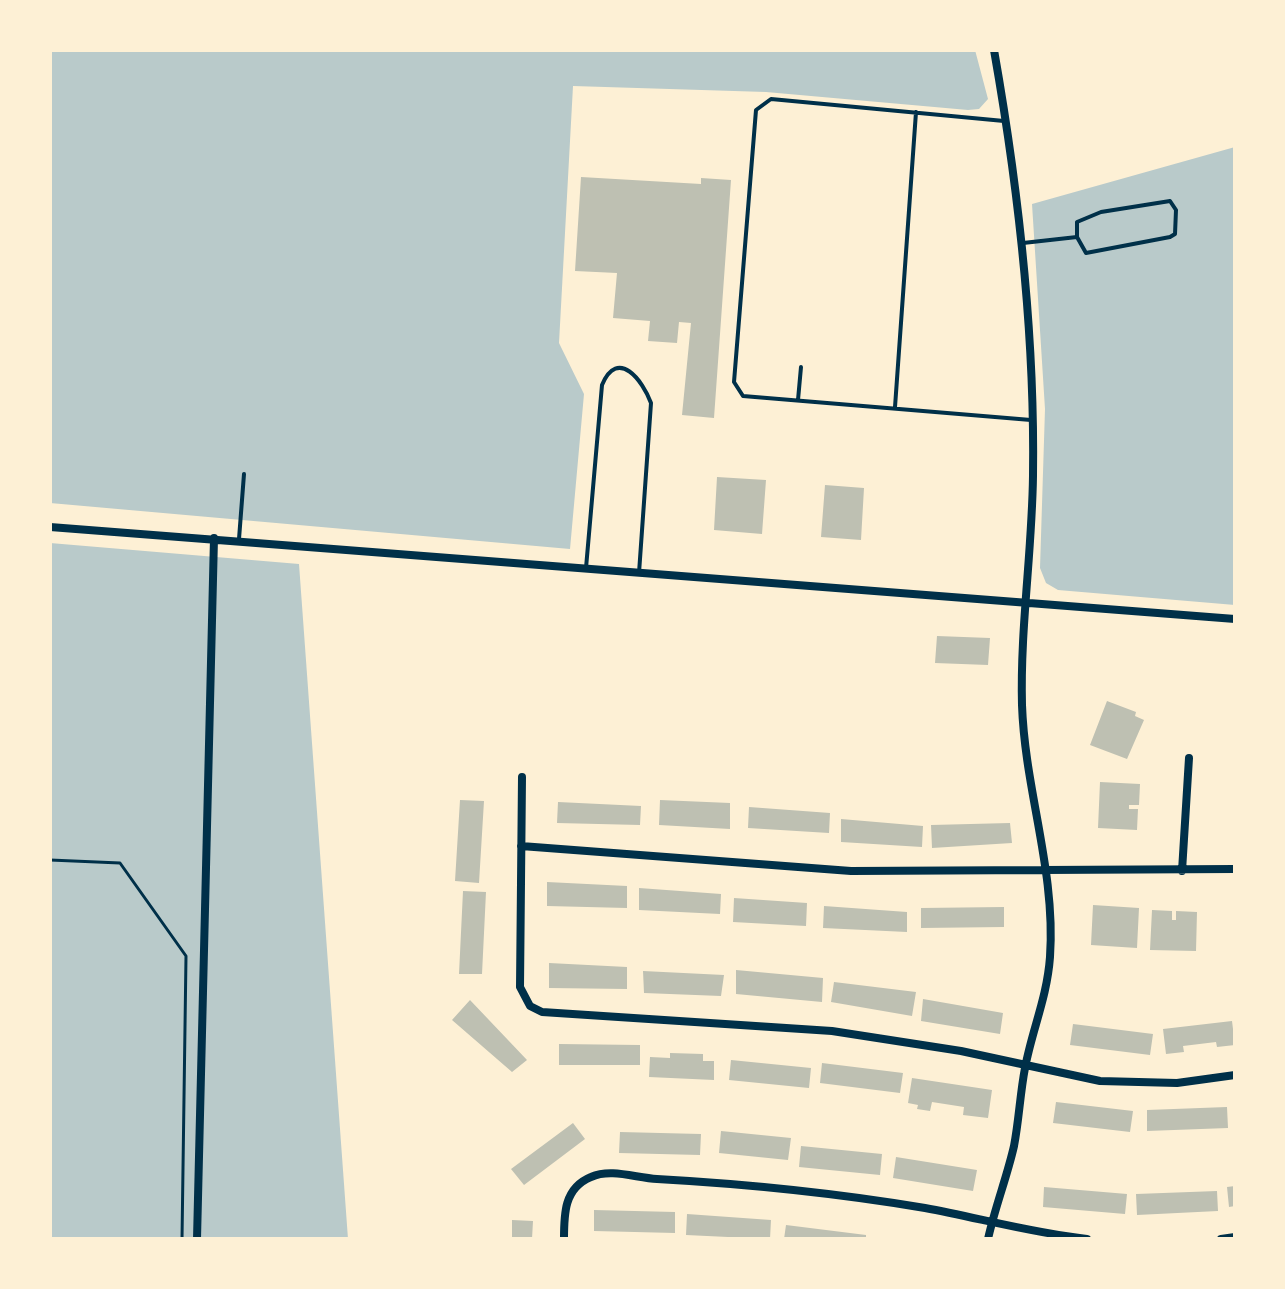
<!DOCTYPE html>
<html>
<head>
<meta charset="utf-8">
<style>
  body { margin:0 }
  #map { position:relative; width:1285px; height:1289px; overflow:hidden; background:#fdf0d5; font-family:"Work Sans",sans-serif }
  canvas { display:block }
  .frame { position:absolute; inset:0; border:52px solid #fdf0d5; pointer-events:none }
</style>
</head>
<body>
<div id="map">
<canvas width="1285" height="1289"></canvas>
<div class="frame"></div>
</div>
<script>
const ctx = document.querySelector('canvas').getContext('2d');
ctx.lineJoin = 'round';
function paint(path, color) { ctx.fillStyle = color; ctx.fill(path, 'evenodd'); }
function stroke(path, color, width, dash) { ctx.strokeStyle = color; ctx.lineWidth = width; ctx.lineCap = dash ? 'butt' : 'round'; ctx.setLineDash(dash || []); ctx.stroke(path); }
const green = new Path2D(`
  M50,50H975L988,99L979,109L968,110L766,92L573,86L559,343L584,394L570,549L50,503Z
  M1235,147V605L1058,590L1046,583L1040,568L1045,409L1032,204Z
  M50,543L299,564L348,1239H50Z`);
const building = new Path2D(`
  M581,177L701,184V178L731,180L714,418L682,415L691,323L679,322L677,343L648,341L650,321L613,318L617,273L575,271Z
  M717,477L766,480L762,534L714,530Z
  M825,485L864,488L861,540L821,537Z
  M937,636L990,638L988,665L935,663Z
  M1107,701L1136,712L1135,716L1144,720L1127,759L1090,745Z
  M1100,782L1140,784L1139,805H1129V809H1138L1137,830L1098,828Z
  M460,800L484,801L479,883L455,881Z
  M660,800L730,803V829L659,825Z
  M558,802L641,806L640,825L557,823Z
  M749,807L830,813L829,833L748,828Z
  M841,819L923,826L922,847L841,842Z
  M1010,823L1012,843L932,848L931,825Z
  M547,882L627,886V908L547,906Z
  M639,888L721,894L720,914L639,910Z
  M463,891L486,892L482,974H459Z
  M734,898L807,903L806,926L733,922Z
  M1093,905L1139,908L1137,948L1091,945Z
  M824,906L907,912V932L823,928Z
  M1004,907V927L921,928V908Z
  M1152,910L1172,911V920H1176V911L1197,912L1196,951L1150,950Z
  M549,963L627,967V989L549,988Z
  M736,970L823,978L822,1002L736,994Z
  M643,971L724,975L721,996L644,993Z
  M834,982L916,992L912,1016L831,1002Z
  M923,999L1003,1013L1000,1034L921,1021Z
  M470,1000L527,1060L512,1072L452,1020Z
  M1232,1021L1235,1045L1217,1047L1216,1042L1183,1046L1184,1052L1166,1054L1163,1029Z
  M1073,1024L1153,1034L1150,1055L1070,1045Z
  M559,1044L640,1045V1065H559Z
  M670,1053L703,1054V1061H714V1080L649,1077L650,1057L670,1058Z
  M731,1060L811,1068L809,1088L729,1080Z
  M822,1063L903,1073L900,1093L820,1083Z
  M912,1078L992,1090L988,1118L963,1115L964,1107L932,1102L930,1111L917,1109L918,1105L908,1103Z
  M1056,1102L1133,1111L1130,1132L1053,1123Z
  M1227,1107L1228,1128L1147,1131V1110Z
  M573,1123L585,1139L524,1185L511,1169Z
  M721,1131L791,1138L788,1160L719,1153Z
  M620,1132L701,1134L700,1155L619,1153Z
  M801,1146L882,1154L880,1175L799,1167Z
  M896,1157L977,1170L973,1191L893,1178Z
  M1235,1186V1206L1229,1207L1227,1187Z
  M1044,1187L1127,1194L1125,1214L1043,1207Z
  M1217,1191L1218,1211L1137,1215L1136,1194Z
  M594,1210L675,1212V1233L594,1231Z
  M687,1214L771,1220L770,1239L686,1235Z
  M512,1220L533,1221L532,1239H512Z
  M786,1225L866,1235V1239H784Z`);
const path = new Path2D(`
  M50,860L120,863L186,956L182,1239`);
const service = new Path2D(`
  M1004,121L771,99L756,110L734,382L743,396L1031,420
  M1170,201L1176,210L1175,234L1170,237L1086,253L1077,237V222L1101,212Z
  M1023,243L1077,237
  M798,400L801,367
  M895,407L916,112
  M239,539L244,474
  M586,568L602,385C618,347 643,381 651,403L639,573`);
const minor = new Path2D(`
  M50,527L1235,619
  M522,777L520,987L530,1006L542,1012L832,1031L961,1051L1100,1081L1177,1083L1235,1075
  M521,846L851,871L1235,869
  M1182,871L1189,758
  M197,1239L214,538
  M564,1239C564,1214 564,1188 591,1177C611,1168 636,1178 657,1179C747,1184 836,1193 925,1208C979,1218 1032,1233 1087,1239
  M988,1239C995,1207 1007,1177 1014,1146C1019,1120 1020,1094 1025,1068C1032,1030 1047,998 1050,957C1056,871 1025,791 1022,705C1020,629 1032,553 1033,476C1035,332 1019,192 994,50
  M1221,1239L1235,1237`);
paint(green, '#b9caca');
paint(building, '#bec0b2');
stroke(path, '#003049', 3);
stroke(service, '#003049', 4);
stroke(minor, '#003049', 8);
</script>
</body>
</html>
